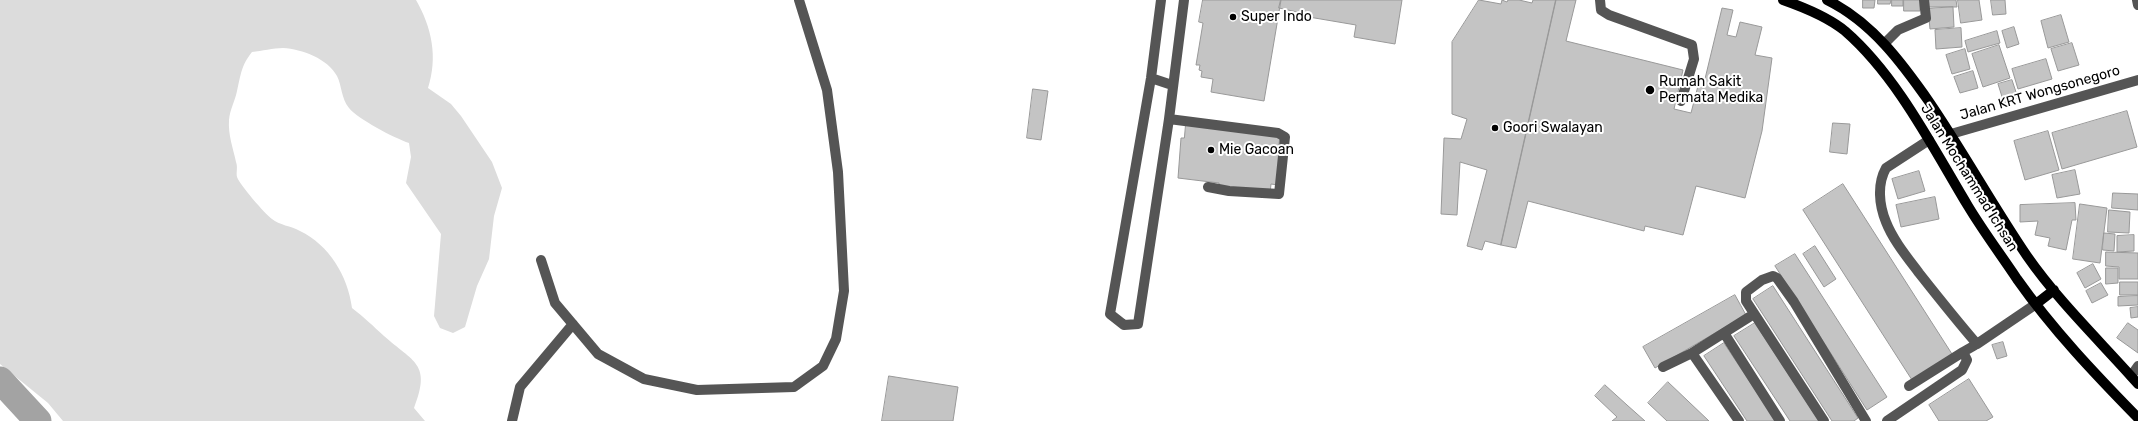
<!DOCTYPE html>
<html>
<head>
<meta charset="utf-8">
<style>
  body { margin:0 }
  canvas { display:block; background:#fff }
</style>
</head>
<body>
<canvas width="2138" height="421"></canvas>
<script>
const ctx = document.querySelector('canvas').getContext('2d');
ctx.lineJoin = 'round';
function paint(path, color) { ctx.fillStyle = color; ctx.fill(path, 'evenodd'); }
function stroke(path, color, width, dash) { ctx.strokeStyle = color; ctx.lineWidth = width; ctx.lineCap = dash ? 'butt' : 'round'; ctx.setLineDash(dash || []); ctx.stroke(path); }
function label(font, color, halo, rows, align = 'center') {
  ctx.font = font + ' Rubik,sans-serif'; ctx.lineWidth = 4; ctx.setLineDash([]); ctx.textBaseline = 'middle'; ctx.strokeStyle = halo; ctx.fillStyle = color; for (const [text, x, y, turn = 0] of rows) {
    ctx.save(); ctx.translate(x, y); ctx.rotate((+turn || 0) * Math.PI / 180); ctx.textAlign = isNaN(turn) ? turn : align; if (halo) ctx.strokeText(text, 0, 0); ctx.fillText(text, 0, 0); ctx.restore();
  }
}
const green = new Path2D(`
  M0,0H416C432,28 438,57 428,88L451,104L461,116L492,162L502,188L494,216L489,259L477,286L465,327L453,333L440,328L434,316L441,234L406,183L411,157L409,143C394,138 358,119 349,108C341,98 342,86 337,76C328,59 302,49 283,48C273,48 262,51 252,52C241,66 241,74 237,91C235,101 230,109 229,120C228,135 233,148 236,162C238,167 236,172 237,177C240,185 265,214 272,219C279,225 291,226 300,231C329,245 348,276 352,308C364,317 373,326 384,336C413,362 432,363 414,408L425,421H63L48,403L0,364Z`);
const river = new Path2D(`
  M0,380L38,421`);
const building = new Path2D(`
  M1203,0H1281L1264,101L1211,92L1213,79L1201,77L1202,71L1199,70L1200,65H1196L1203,23L1199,22Z
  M1281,0H1402L1395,44L1354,37L1356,25L1297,15V12L1279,8Z
  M1479,0L1501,4L1502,0L1507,2L1508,0H1519L1532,3L1533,0H1556L1501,245L1485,241L1482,250L1467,246L1487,170L1460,162L1457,215L1441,214L1444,138L1461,139L1467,119L1452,114V42Z
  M1556,0H1576L1566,41L1683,70L1674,109L1691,113L1699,82L1704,83L1722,8L1733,10L1727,35L1736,37L1740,22L1762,27L1755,55L1772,58L1762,131L1745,198L1696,186L1683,235L1645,226L1644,231L1528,201L1516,248L1501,245Z
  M1863,0H1875L1874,8H1863Z
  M1878,0H1891L1890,4H1878Z
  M1892,0H1903V6H1892Z
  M1904,0H1920V11H1904Z
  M1929,0H1956L1957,7H1929Z
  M1958,0H1979L1982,20L1961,23Z
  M1991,0H2005L2006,14L1993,15Z
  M1953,7L1954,27L1930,29L1928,9Z
  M2061,15L2069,42L2048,48L2041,21Z
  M2014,27L2019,44L2007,48L2002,31Z
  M1961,28L1962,47L1936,49L1935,30Z
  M1997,31L2000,43L1968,52L1965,41Z
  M2072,43L2079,65L2058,71L2051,49Z
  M1999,45L2010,78L1983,87L1972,54Z
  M1965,49L1970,69L1952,74L1946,55Z
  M2046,59L2052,79L2018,89L2012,69Z
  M1973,71L1978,88L1960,93L1954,77Z
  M2012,80L2018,98L2004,103L1998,84Z
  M1033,89L1048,91L1041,140L1027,138Z
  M2127,111L2137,147L2062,169L2052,133Z
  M1833,123L1850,124L1847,154L1830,152Z
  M1186,124L1280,136L1278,152L1282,153L1278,185L1271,184L1270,194L1219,187V183L1178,178L1181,138H1184Z
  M2048,131L2059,170L2025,180L2014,141Z
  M2075,170L2080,194L2057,198L2052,175Z
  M1919,171L1925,191L1898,199L1892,179Z
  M1843,184L1952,354L1912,380L1803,210Z
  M2113,193L2138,194V210L2112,208Z
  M1935,197L1939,219L1901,227L1896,205Z
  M2075,203L2076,220H2072L2066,250L2048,246L2050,238L2035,235L2038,221L2020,222V205Z
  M2080,204L2107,208L2100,263L2073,259Z
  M2109,210L2130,212L2129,233L2108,232Z
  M2104,233L2115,234L2114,251L2103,250Z
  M2134,235V251L2117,252V236Z
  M1815,246L1836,279L1824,287L1803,254Z
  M2106,252L2138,253V279H2119V267L2106,266Z
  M1795,254L1887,397L1867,410L1775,266Z
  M2093,264L2101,279L2085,288L2077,273Z
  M2106,268H2118V283L2106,284Z
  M2120,282H2138V295H2120Z
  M2101,283L2108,295L2092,303L2086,291Z
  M1773,286L1858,418L1854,421H1832L1753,299Z
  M1735,295L1746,315L1655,368L1643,347Z
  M2138,296V305L2118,306V297Z
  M2138,307V317L2131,318L2130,308Z
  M1755,323L1819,421H1790L1734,336Z
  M2128,323L2138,330V353L2117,338Z
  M2003,342L2007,356L1997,359L1992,345Z
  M1724,343L1776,421H1747L1704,356Z
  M889,376L958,387L953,421H882Z
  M1969,379L1993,417L1986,421H1939L1929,405Z
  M1668,382L1709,421H1667L1648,403Z
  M1605,385L1627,405L1645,421H1612L1617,417L1595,396Z`);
const minor = new Path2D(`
  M1161,0L1151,78L1110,314L1124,325L1138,324L1169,119L1184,0
  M1600,0L1601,10L1609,15L1692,45L1694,59L1681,101
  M2137,0L2138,5
  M1885,43L1898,30L1926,18L1924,0
  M1151,78L1172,85
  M1169,119L1278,133L1285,137L1279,194L1229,191L1208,187
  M1951,134L2138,80
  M1929,140L1886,168C1877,184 1879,205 1886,222C1893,240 1907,257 1919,273C1938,297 1957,321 1977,344L2036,304
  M541,260L555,303L598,354L644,379L697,390L794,387L823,366L836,339L844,291L838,172L827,90L799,0
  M1724,333L1780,421
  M1692,353L1739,421
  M1663,367L1692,353L1754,314
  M2131,376L2138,366
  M1909,386L1963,352
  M512,421L520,387L573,324
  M1824,421L1746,301V292L1762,280L1773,276L1777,278L1794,302L1866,421
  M1887,421L1962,370L1967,360L1963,352L1977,344`);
const major = new Path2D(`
  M1783,0C1803,7 1828,17 1845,31C1897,76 1933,148 1968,206C1983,231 2001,255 2017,279C2053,330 2095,374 2138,418
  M1827,0C1872,22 1902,63 1930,103C1964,153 1993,206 2027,256C2059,302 2101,342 2138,384
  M2036,304L2054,290`);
const markers = [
  [1233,17,4,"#000"],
  [1650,90,5,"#000"],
  [1495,128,4,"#000"],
  [1211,150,4,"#000"]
];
const poiNames = [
  ["Super Indo",1241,17],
  ["Rumah Sakit",1659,82],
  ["Permata Medika",1659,98],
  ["Goori Swalayan",1503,128],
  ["Mie Gacoan",1219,150]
];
const streetNames = [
  ["Jalan KRT Wongsonegoro",2040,93,-16],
  ["Jalan Mochammad Ichsan",1969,178,58]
];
paint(green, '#dcdcdc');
stroke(river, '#a3a3a3', 27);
paint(building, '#c4c4c4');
stroke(building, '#999', 1);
stroke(minor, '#555', 10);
stroke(major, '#000', 10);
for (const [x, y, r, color] of markers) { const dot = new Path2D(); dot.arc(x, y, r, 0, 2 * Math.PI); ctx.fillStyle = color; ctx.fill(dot); stroke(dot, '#fff', 1.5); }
label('14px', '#000', '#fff', poiNames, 'left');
label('14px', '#000', '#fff', streetNames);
</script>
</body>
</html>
